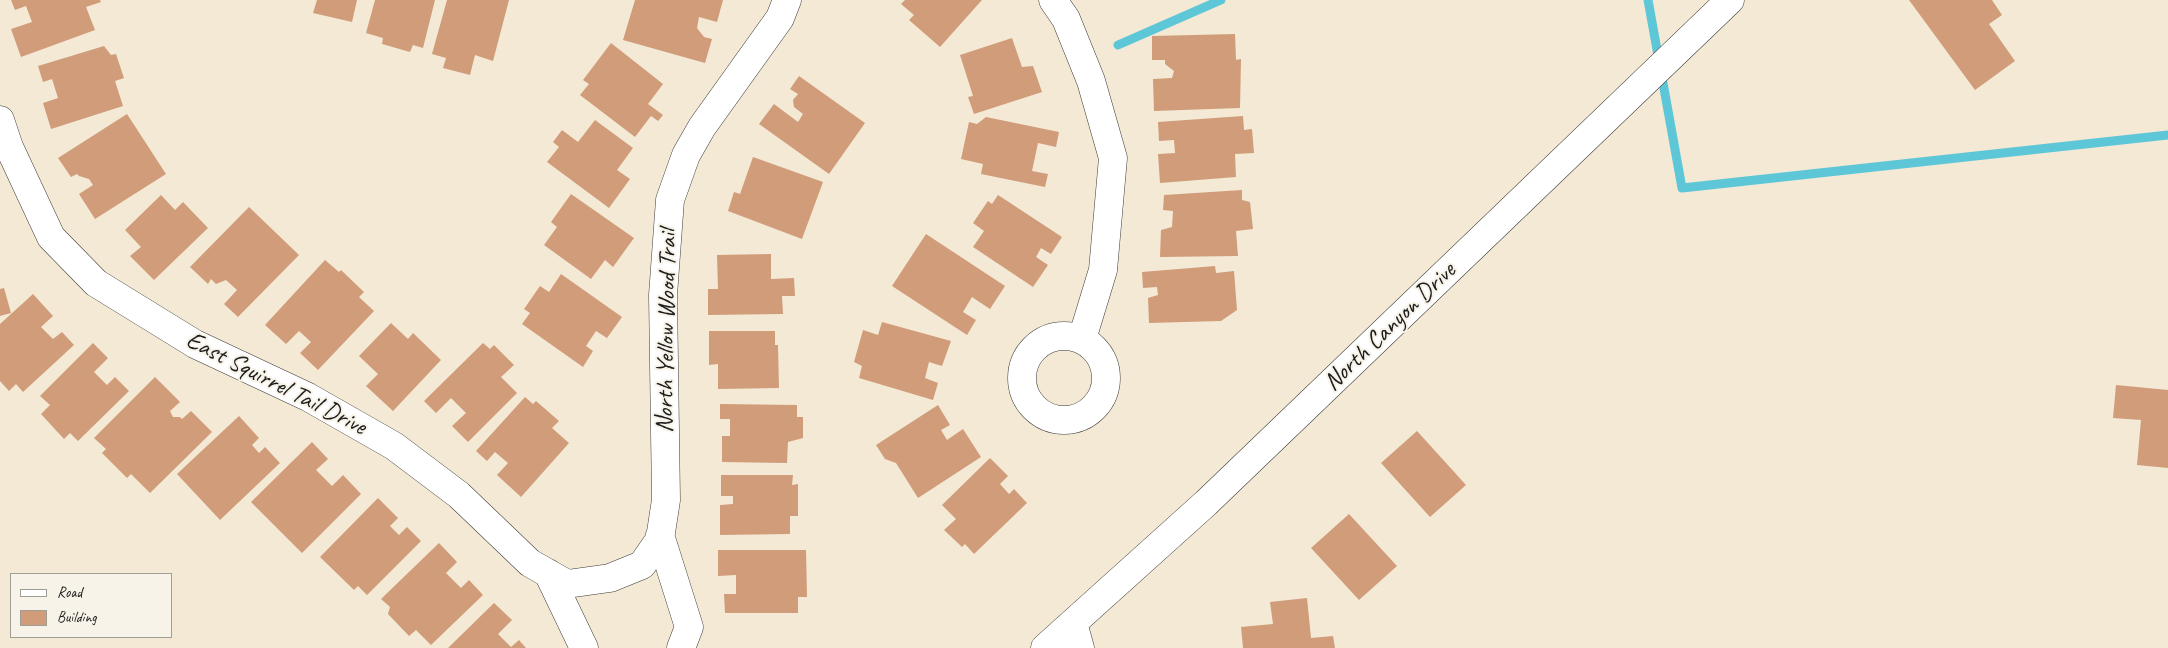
<!DOCTYPE html>
<html>
<head>
<meta charset="utf-8">
<style>
  body { margin:0 }
  #map { position:relative; width:2168px; height:648px; overflow:hidden; background:#f4e9d5; font-family:Caveat,sans-serif }
  canvas { display:block }
  .legend { position:absolute; left:10px; top:573px; width:162px; height:65px; box-sizing:border-box; background:#f7f3e8; border:1px solid #9f9d96; margin:0; padding:6px 9px; list-style:none; font-size:15px; color:#1c1c1c }
  .legend li { display:flex; align-items:center; gap:10px; height:25px }
  .legend b { width:25px; border:1px solid #9f9d96 }
</style>
</head>
<body>
<div id="map">
<canvas width="2168" height="648"></canvas>
<ul class="legend">
<li><b style="height:6px;background:#fff"></b>Road</li>
<li><b style="height:14px;background:#d09c7a"></b>Building</li>
</ul>
</div>
<script>
const ctx = document.querySelector('canvas').getContext('2d');
ctx.lineJoin = 'round';
function stroke(path, color, width, dash) { ctx.strokeStyle = color; ctx.lineWidth = width; ctx.lineCap = dash ? 'butt' : 'round'; ctx.setLineDash(dash || []); ctx.stroke(path); }
function paint(path, color) { ctx.fillStyle = color; ctx.fill(path, 'evenodd'); }
function label(font, color, halo, rows, align = 'center') {
  ctx.font = font + ' Caveat,sans-serif'; ctx.lineWidth = 4; ctx.setLineDash([]); ctx.textBaseline = 'middle'; ctx.strokeStyle = halo; ctx.fillStyle = color; for (const [text, x, y, turn = 0] of rows) {
    ctx.save(); ctx.translate(x, y); ctx.rotate((+turn || 0) * Math.PI / 180); ctx.textAlign = isNaN(turn) ? turn : align; if (halo) ctx.strokeText(text, 0, 0); ctx.fillText(text, 0, 0); ctx.restore();
  }
}
const stream = new Path2D(`
  M1648,0L1682,188L2168,135
  M1118,45L1221,0`);
const building = new Path2D(`
  M11,0H100L101,2L86,7L95,30L21,57L11,29L32,22L26,6L15,10Z
  M317,0H357L352,22L313,13Z
  M375,0H435L423,48L413,45L410,52L382,44L383,38L366,33Z
  M447,0H509L493,61L475,55L470,75L443,68L446,58L432,54Z
  M635,0H723L717,22L699,17L697,28L704,37L712,39L705,63L623,40Z
  M905,0H982L940,47L909,20L914,15L901,4Z
  M1909,0H1992L2002,15L1989,24L2015,61L1975,90Z
  M1235,34L1236,60L1241,59L1240,108L1154,111L1153,79L1172,78L1174,71L1165,64V60H1152V36Z
  M1012,38L1022,67L1033,66L1042,92L974,114L968,97L973,96L960,55Z
  M611,43L663,84L648,104L663,115L658,121L651,116L635,137L580,95L589,84L583,80Z
  M104,46L111,55L116,54L124,78L115,81L123,106L51,129L43,103L58,98L52,79L43,82L38,66Z
  M799,76L865,123L829,174L759,124L774,104L798,122L803,114L794,107L793,100L798,94L790,89Z
  M127,114L166,174L95,219L79,194L93,185L89,179L79,176L77,174L71,177L58,158Z
  M1243,116L1244,130L1252,129L1254,153L1235,154L1236,177L1160,183L1158,154L1175,153L1174,140L1159,141L1158,122Z
  M986,117L1059,132L1056,147L1038,143L1032,171L1048,174L1045,187L981,174L983,164L961,159L969,122L977,124Z
  M595,120L633,148L617,170L630,179L609,208L547,162L559,147L553,142L562,130L578,142Z
  M753,157L823,182L802,239L728,211L734,192L740,194Z
  M1242,190V200L1250,202L1253,229L1236,231L1238,256L1160,257L1161,230L1172,227L1173,211L1163,210L1164,195Z
  M571,194L634,238L613,267L605,260L591,279L544,245L557,227L551,222Z
  M161,195L175,210L183,202L208,228L154,280L130,256L141,247L125,230Z
  M998,195L1062,237L1051,254L1041,248L1036,257L1048,265L1033,287L973,247L984,231L973,223L988,201L992,204Z
  M249,207L299,255L238,317L224,304L237,290L226,280L216,284L211,279L208,284L190,267Z
  M926,234L1005,286L990,309L972,297L963,312L976,320L967,335L892,286Z
  M771,254V279L794,278L795,296H782L783,314L708,315V289H718L717,255Z
  M325,260L339,272L341,270L364,292L359,297L374,311L318,370L300,353L311,342L299,331L286,344L265,325Z
  M1215,266L1216,273L1234,271L1237,310L1221,321L1149,323L1148,298L1158,295L1157,287L1143,288L1142,272Z
  M561,274L622,317L607,338L596,331L586,346L593,351L583,367L522,324L530,313L524,309L540,286L549,292Z
  M4,288L11,313L0,316V289Z
  M33,294L53,316L41,327L53,339L62,332L74,345L23,392L16,384L9,391L0,381V324Z
  M882,322L951,341L942,366L929,362L925,378L938,383L933,400L859,378L862,366L854,362L863,330L878,335Z
  M391,323L408,339L413,333L441,360L393,411L366,386L378,374L359,356Z
  M709,331H775V345H778L779,388L718,389V364L709,365Z
  M93,343L108,358L94,372L107,385L115,377L129,391L78,441L70,433L64,439L41,414L50,405L40,396Z
  M483,343L490,349L494,345L514,365L501,377L517,393L468,442L452,426L466,413L451,398L436,413L424,401Z
  M155,377L180,402L170,411L173,417H180L182,419L191,411L212,432L150,493L131,474L127,478L102,453L106,449L94,438Z
  M2116,385L2168,390V468L2137,465L2141,420L2113,418Z
  M525,397L533,404L536,401L559,421L552,428L569,443L521,497L497,475L508,463L495,452L487,461L476,451Z
  M720,404L797,405V417H803V438L788,442L787,463L722,462V436H730V419H720Z
  M938,405L950,425L941,430L947,440L963,429L981,457L918,498L896,463L885,459L876,445Z
  M239,416L259,438L252,445L259,453L265,447L280,463L220,520L177,474Z
  M1417,431L1466,485L1430,517L1381,463Z
  M312,442L328,459L316,470L332,486L343,475L361,494L302,553L251,502Z
  M990,458L1008,476L1000,484L1009,494L1014,489L1027,503L974,554L965,544L962,547L944,530L956,519L942,505Z
  M721,475H793L792,485L798,484V516H790V534L720,535V505L733,504V496H721Z
  M378,498L398,518L390,526L399,535L407,527L421,541L367,595L358,586L354,590L320,557Z
  M1349,514L1397,566L1359,600L1311,548Z
  M439,543L457,562L446,573L461,588L469,580L483,595L431,645L416,630L409,636L388,614L390,607L381,599Z
  M718,550H806L807,597H798V613H725L724,594H736V575L718,576Z
  M1307,598L1311,638L1333,636L1335,648H1243L1241,627L1273,624L1270,602Z
  M494,603L512,620L498,634L511,647L519,640L526,648H448Z`);
const minor = new Path2D(`
  M1053,0L1066,19L1091,81L1113,158L1103,270L1082,339
  M0,120L9,147L51,237L96,283L195,344L308,397L394,446L459,495L530,563L567,584L610,578L642,565L660,539L666,500L663,295L670,200L686,155L702,127L780,18L787,0
  M1022 378a42 42 0 1 1 84 0a42 42 0 1 1-84 0Z
  M660,535L689,627L681,648
  M548,573L584,648
  M1073,623L1080,648
  M1045,648L1206,503L1730,0`);
const streetNames = [
  ["North Canyon Drive",1390,327,-44],
  ["North Yellow Wood Trail",667,331,-89],
  ["East Squirrel Tail Drive",276,384,27]
];
stroke(stream, '#5dc7d8', 9);
paint(building, '#d09c7a');
stroke(minor, '#3c3b38', 29);
stroke(minor, '#fff', 28);
label('25px', '#1c1c1c', '#f7f3e8', streetNames);
</script>
</body>
</html>
